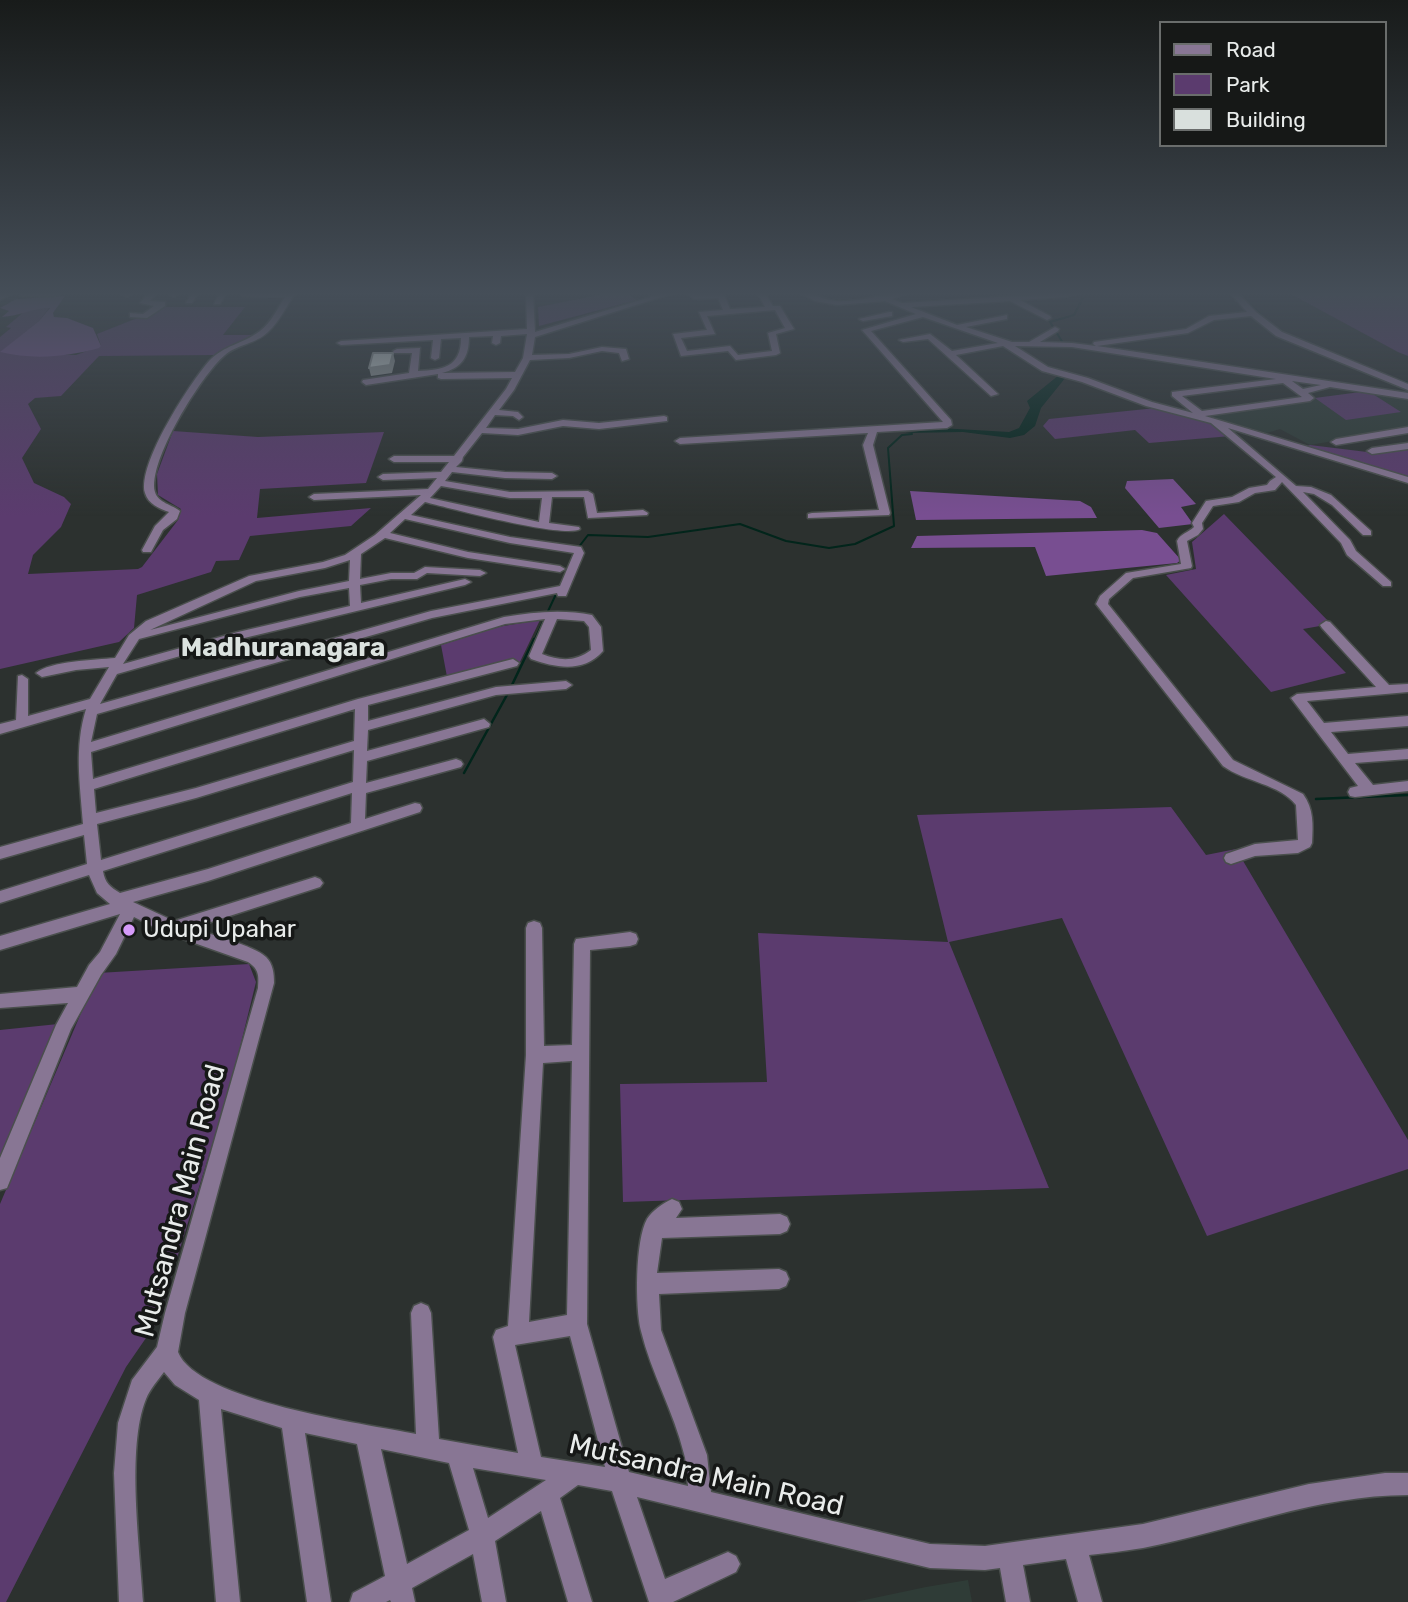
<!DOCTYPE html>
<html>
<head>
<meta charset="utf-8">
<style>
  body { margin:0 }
  #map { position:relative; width:1408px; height:1602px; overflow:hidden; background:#2c312f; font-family:Rubik,sans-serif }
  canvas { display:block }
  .legend { position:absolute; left:1159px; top:21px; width:228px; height:126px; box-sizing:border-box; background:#161817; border:2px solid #6a6d6c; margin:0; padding:9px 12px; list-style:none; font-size:21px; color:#e9eceb }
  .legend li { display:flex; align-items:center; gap:14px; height:35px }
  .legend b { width:35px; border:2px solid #6a6d6c }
</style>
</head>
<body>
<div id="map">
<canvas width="1408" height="1602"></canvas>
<ul class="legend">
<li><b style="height:9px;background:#887694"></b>Road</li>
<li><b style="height:19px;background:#5b3b6e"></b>Park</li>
<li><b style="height:19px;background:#d9e0dd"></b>Building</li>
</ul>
</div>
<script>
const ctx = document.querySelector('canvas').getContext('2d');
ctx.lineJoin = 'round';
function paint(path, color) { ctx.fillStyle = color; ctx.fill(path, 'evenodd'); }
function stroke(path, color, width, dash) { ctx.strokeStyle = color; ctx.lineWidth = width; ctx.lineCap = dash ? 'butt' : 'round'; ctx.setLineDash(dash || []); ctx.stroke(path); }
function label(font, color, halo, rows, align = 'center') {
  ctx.font = font + ' Rubik,sans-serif'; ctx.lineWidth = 7; ctx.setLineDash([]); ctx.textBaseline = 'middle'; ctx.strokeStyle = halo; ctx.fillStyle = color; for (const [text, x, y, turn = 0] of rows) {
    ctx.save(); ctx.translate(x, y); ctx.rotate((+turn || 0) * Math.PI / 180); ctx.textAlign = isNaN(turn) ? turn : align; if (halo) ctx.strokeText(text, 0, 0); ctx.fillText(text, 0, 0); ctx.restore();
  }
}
const built = new Path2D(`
  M1368,391L1408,398V428L1310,445L1280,429L1267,433L1198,414Z
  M968,1580L972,1602H855L926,1587Z`);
const green = new Path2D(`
  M613,292H625L637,300L539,326L538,307Z
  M1287,292H1408V356L1398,352Z
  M50,307L39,321L1,352L76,355L101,346L97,334L165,307H245L223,335H253L215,355L99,356L61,396L35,398L28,404L41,429L22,458L34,483L64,497L71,504L61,527L33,555L28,574L138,569L142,567L178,520L181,509L158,495L157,474L173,431L258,437L384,432L366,483L260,489L257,518L371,508L351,526L250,536L239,560L216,561L211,572L137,595L134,628L119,642L0,669V337L11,328L6,327L26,310Z
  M1368,391L1401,412L1346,420L1315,398Z
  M1156,408L1212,422L1231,436L1149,443L1135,430L1055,439L1043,426L1049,419Z
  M1310,445L1375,453L1408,447V478L1307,446Z
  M1224,514L1331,624L1303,629L1346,673L1271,692L1166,575L1196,569L1192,542Z
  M540,620L519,664L448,682L441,645L497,627Z
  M1171,807L1206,855L1236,849L1408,1140V1169L1207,1236L1062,918L949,942L1049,1188L623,1202L620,1084L767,1082L758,933L948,942L917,815Z
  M249,964L256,982L230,1088L157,1322L126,1367L6,1602H0V1204L98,973Z
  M58,1024L0,1162V1030Z`);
const forest = new Path2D(`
  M65,296L53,313L54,317L67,318L93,328L101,346L99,348C67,357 33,360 0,352L39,321L50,308C33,308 19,316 2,317L9,311L0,308L16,299Z
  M1173,479L1196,504L1181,507L1193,524L1159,528L1125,488L1127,481Z
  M910,491L1080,501L1091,507L1097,518L916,520Z
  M1142,530L1157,533L1181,560L1177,563L1046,576L1035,547L911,548L917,536Z`);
const water = new Path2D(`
  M1059,375L1066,377L1041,408L1035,426L1024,435L1010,438L963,432L905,433L940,428L1009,432L1019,428L1030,408L1027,401Z`);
const streamFar1 = new Path2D(`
  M1237,292L1263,317
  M1273,325L1284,333
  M1063,343L1050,322L1074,315L1086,292
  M1398,380L1408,383
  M578,548L588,535L648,537L740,524L786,541L829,548L855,544L894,526L888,448L902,435L912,434
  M534,641L557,592`);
const stream = new Path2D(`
  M511,687L534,639
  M464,773L508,693
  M1316,799L1408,795`);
const minor = new Path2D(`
  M7,292H16L0,300V295Z
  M24,292H64L54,296H21V292Z
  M126,292H134L127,297L123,295Z
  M149,292H157L150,301L165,302V306L147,318L130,317V313L143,314L154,306L140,303Z
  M173,292H180L174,297L170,295Z
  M192,292H199L192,303H186Z
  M220,292H227L220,304H214Z
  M245,292H296C287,305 280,321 268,332C256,344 238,344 225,355C202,374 147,462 155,492C158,503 173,505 180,511L177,519L163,530L151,552H143L142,550L155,526L169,512C160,509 148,504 145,493C137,464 190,383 209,361C224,345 243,344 260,331C271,323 277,309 285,297L242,296L241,294Z
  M526,292H533L535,332L667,292H677L535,337L532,355L569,354L602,347L626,349L629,359L622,361L619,353L602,351L569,358L530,360L514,390L499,410L518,412L523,417L519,420L513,416L495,415L486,428L518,429L563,420L599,423L664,416L667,417V421L599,429L563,426L518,435L482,433L463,457L462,461L456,467L505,472L552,473L557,476L552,479L505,478L452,472L445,481L510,492L588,491L593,494L597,513L643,510L648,513L647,515L588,518L584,497H552L549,523L579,527L580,529C565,539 449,508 425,502L411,515L510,537L581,547L584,553L566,596H558L557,593L432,618L97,714L91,742L504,617C533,612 563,609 592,615L601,627L603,651C584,673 556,668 531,659L529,656L545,619L505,624L91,752L93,779L358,699L513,659L519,663L517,666L368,705V721L496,687L566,681L572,685L566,689L496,695L368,730L367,751L484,719L490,724L489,727L367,761L366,783L456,759L461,761L463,764L461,767L366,793L365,819L415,803L420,804L422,808L420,812L208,881L133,902L174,921L315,877L320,879L323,883L320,887L192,928C209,934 255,946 266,957C273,964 274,973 274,983L185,1313L178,1352C197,1401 366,1424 416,1434L411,1313L414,1306L421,1303L428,1306L431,1313L439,1439L518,1453L493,1337L496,1330L508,1326L526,1055V928L528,923L534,921L540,923L542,928L544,1046L572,1045L574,944L576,939L630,932L636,934L638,939L636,944L630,946L590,950L587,1324L629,1472L688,1486C687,1475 687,1464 684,1454C674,1412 651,1373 641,1331C635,1308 635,1240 647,1219C652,1211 663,1203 672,1199L679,1202L682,1209L676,1218L780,1214L787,1217L790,1224L787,1231L780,1234L662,1238L657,1273L779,1269L786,1272L789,1279L786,1286L779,1289L659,1294L661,1330L707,1455L711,1492L930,1544L985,1546L1143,1524L1309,1484L1385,1473H1408V1495C1317,1495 1231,1531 1143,1548C1125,1551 1107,1553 1089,1555L1102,1602H1078L1066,1559L1023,1565L1030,1602H1006L1000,1568L985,1570L930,1568L637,1497L665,1579L728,1552L736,1556L740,1564L736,1572L673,1602H649L612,1491L578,1485L560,1498L592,1602H568L541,1511L495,1541L506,1602H482L473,1554L412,1588L415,1602H391L390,1600L386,1602H350L353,1593L385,1576L357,1444L305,1433L331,1602H307L282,1428L221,1409L240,1602H216L199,1400L175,1385L164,1372C158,1380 150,1389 146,1399C126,1448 140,1548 143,1602H119L114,1473L118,1423L132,1380L157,1347L165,1313L258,988C259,976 259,969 248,962L166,933L134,917L116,954L101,975L71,1029L7,1188L0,1190V1158L56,1025L68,1003L0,1008V994L77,987L89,965L100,952L120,914L0,950V936L110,904L97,893L89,875L0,903V891L87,864L84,835L0,859V847L83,824C80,783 74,748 86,709L0,734V724L16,720L18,676L22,675L28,679V716L90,699L109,667L76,670L42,677L36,673C50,661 95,660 115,658L129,635L146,621L249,576L323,562L345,555L375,535L421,495L314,500L309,497L314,494L428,489L437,478L383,480L378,477L383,474L441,472L449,462H394L389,459L394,456H454L506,389L512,378L441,379L438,378V374L366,385L362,382L363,380L409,373L412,353H394L393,351L397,349L420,348L418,371C443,370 461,367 461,338L441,339L439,358L435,360L431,358L433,340L341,345L337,343L341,341L527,329ZM527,334L523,358L515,372L442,373C461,368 469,358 469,337L493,336L492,343L496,345L500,343L501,336ZM441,486L510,498H542L539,522L430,498ZM405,519L510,543L574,553L560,586L431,611L100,704L117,674L240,639L465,585L471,582L465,579L361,603L360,585L391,579H417L427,573L480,576L486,573L480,570L425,567L414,573H391L360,579L361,554L385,538L468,558L560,572L565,569L560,566L468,552L390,533ZM350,560L349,581L299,591L150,630L256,581L325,568ZM349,588L350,606L238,632L123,664L139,639L300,597ZM557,619L584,621L589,627L591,650C575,662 560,661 542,654ZM355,709L354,741L196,788L96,813L94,789ZM354,750L353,782L101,860L97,824L196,798ZM352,793L351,823L208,869L120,893C110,887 105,883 103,871ZM572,1061L567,1315L529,1322L543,1063ZM570,1336L605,1467L541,1457L515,1345ZM381,1449L449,1463L469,1530L407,1564ZM473,1468L546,1480L488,1518Z
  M686,292H694L696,295L724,294L730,309L765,307L757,292H764L773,306H780L794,329L776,334L780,353L776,355L736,360L728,351L681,356L673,334L707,330L699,312L723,310L718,298L694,299ZM775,310L785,328L768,333L772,351L738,355L730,346L687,351L681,338L715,334L707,316Z
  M798,292C811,292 823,300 836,301C862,303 886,292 910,292L892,299L902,303L1082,292L1065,297L1020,300L1050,316L1051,318L1047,320L1010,301L911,307L957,325L1007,315V319L966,327L1012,342H1029L1055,327L1059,329L1058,331L1040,342L1072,343L1096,346L1093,344L1094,342L1186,329L1209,316L1247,312L1229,292H1237L1256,312L1282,332L1408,384V390L1276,336L1251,316L1214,320L1188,333L1097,346L1408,393V399L1330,387L1308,393L1314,398L1310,401L1205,416L1408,477V483L1228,428L1296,486L1311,487L1331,495L1371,531V535H1363L1332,505L1314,494L1303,492L1350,540L1356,551L1391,582V586H1383L1347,555L1341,543L1282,482L1275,490L1255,493L1239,502L1213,506L1202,523L1203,529L1198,535L1187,541L1192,566L1191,568L1133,578L1109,599L1108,604L1233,760L1303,794C1314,809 1313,825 1312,843L1310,847L1298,853L1255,856L1231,864L1226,862L1224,858L1226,854L1255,844L1298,840L1296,805C1280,784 1245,782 1223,766L1096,604L1100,596L1126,573L1181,564L1177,541C1181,533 1188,533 1194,527L1192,523L1206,501L1232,497L1249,488L1267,485L1270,481L1276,477L1211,423L1146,406L1082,382L1042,371L1003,346L956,355L998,394L991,396L928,339L903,342L899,340L930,334L952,351L998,343L923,317L871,331L951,420L952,425L947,428L877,432L873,445L890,513L889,515L808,518V514L812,513L879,510L863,445L868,433L680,444L675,441L680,438L943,422L862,330L916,314L885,301L837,305L815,301ZM1015,346L1072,347L1276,379L1172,392V396L1193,413L1152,402L1088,378L1048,367ZM1292,381L1321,385L1303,389ZM1283,383L1302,397L1202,411L1182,396Z
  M889,312H892V316L863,321L859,319Z
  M1408,427V433L1336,445L1331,442L1336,439Z
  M1408,443V449L1372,454L1367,451L1372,448Z
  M1326,621L1330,622L1389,685L1408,684V692L1307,701L1324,723L1408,716V726L1331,732L1348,754L1408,749V759L1355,763L1373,785L1408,781V791L1355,797L1350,796L1348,792L1350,788L1358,786L1291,698L1297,694L1376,687L1322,628L1320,625Z`);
const shadedWall = new Path2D(`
  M393,353L395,361L392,373L371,376L369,368Z`);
const building = new Path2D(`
  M373,353H393L390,365L369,368Z`);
const markers = [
  [129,930,7,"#d69bfa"]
];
const poiNames = [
  ["Udupi Upahar",143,930]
];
const neighbourhoodNames = [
  ["Madhuranagara",283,648]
];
const nearStreetnames = [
  ["Mutsandra Main Road",181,1201,-75],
  ["Mutsandra Main Road",706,1476,13]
];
paint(built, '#2f3c37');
paint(green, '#5b3b6e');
paint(forest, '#784e91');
paint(water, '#02251b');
stroke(streamFar1, '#02251b', 2);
stroke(stream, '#02251b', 2.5);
stroke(minor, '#4a4f4d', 3);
paint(minor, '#887694');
paint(shadedWall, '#989d9b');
paint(building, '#d9e0dd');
stroke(building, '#989d9b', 2);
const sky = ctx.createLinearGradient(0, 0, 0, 516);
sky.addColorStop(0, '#181b1a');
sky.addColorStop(0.57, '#454e58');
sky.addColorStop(1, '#454e5800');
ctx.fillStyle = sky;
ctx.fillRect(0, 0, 1408, 516);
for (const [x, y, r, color] of markers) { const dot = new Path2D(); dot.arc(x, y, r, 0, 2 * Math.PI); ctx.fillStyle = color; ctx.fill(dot); stroke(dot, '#161817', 2.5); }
label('24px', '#e9eceb', '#161817', poiNames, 'left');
label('bold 26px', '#dbe2df', '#161817', neighbourhoodNames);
label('28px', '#e9eceb', '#161817', nearStreetnames);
</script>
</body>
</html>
